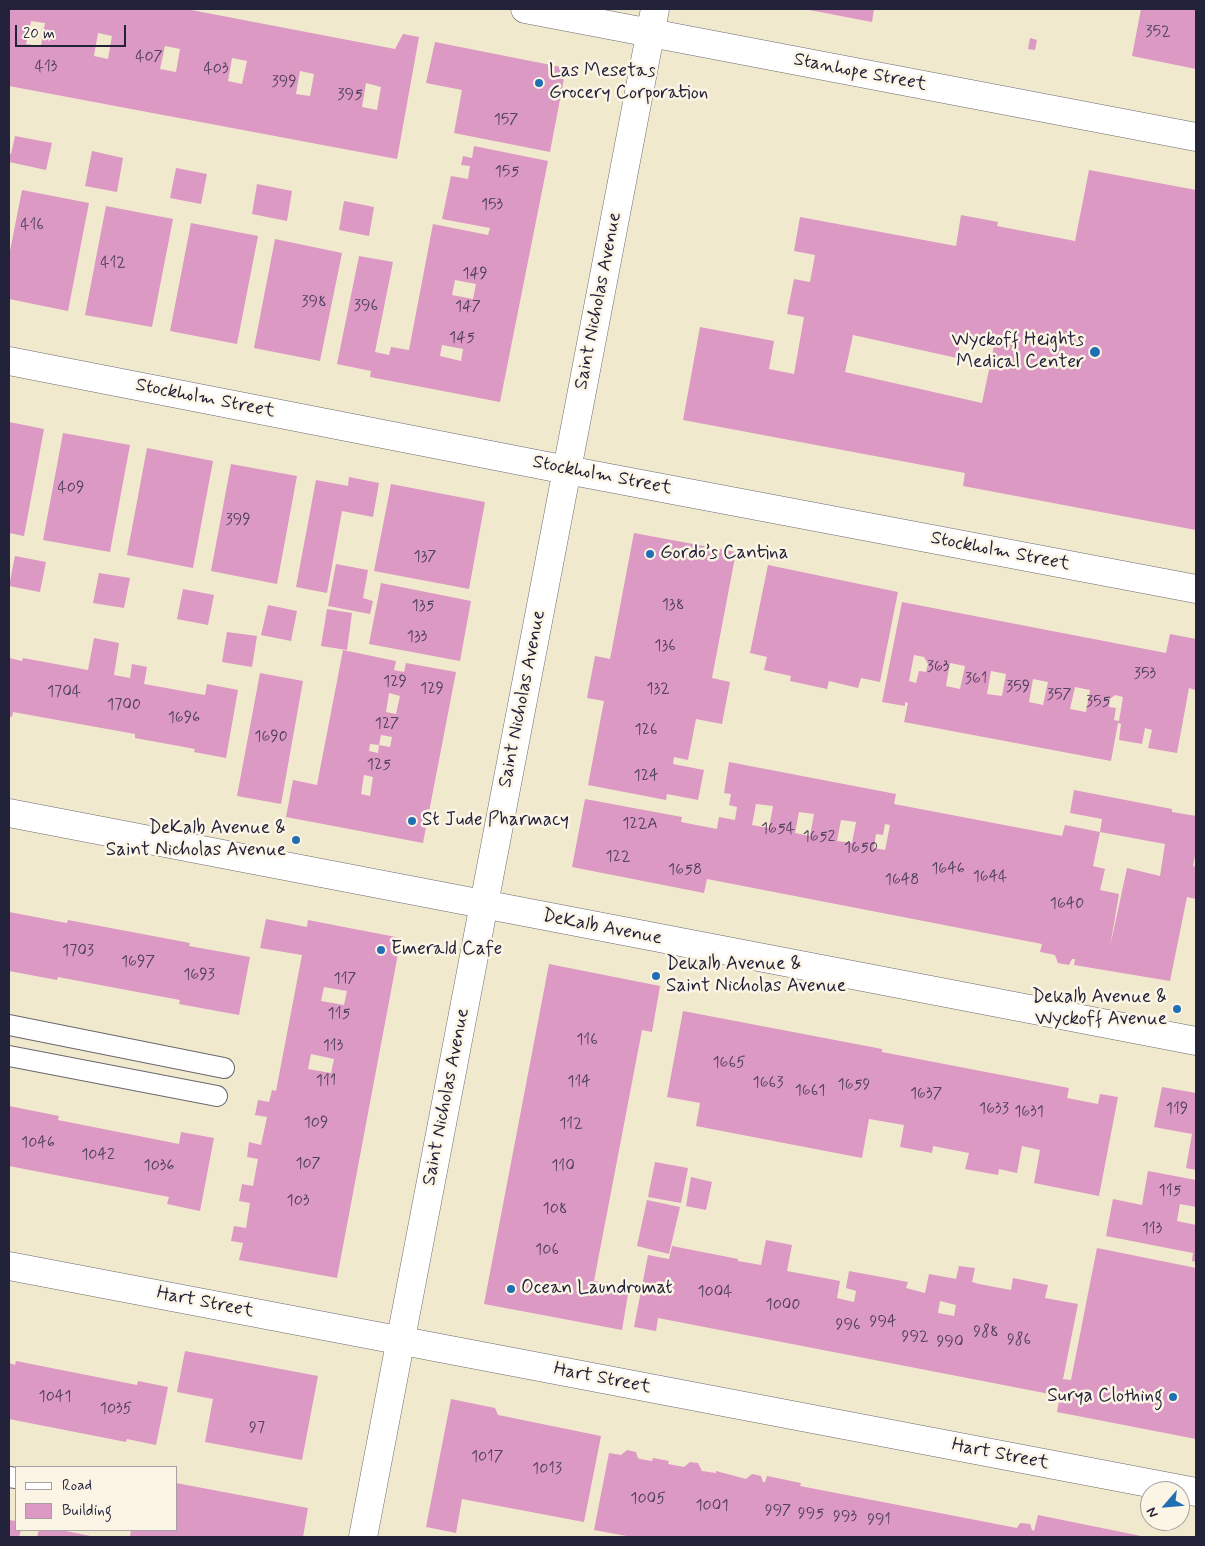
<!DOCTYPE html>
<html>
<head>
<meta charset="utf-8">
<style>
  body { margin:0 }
  #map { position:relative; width:1205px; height:1546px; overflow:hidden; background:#f1e9ce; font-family:Mynerve,sans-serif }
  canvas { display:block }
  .frame { position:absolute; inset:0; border:10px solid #22223b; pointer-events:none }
  .legend { position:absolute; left:15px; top:1466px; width:162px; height:65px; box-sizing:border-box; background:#fcf5e5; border:1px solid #a5a1a1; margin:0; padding:6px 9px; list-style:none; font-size:15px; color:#22223b }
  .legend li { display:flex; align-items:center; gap:10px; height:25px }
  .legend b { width:25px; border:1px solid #a5a1a1 }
  .north { position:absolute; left:1140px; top:1481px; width:50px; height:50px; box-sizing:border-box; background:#fcf5e5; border:1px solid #a5a1a1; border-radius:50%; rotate:243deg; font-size:14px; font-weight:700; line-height:20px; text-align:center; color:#22223b }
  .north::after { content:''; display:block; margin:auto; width:18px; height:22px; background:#1f6fb2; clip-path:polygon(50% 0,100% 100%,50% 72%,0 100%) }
  .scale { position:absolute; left:15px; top:25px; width:111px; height:22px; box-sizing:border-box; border:2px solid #22223b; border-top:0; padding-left:6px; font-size:15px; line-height:18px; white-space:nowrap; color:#22223b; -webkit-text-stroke:4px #fcf5e5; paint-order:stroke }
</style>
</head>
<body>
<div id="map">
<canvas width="1205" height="1546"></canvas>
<div class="frame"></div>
<ul class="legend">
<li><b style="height:6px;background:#fff"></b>Road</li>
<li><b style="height:14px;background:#dc99c3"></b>Building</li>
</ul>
<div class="north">N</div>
<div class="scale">20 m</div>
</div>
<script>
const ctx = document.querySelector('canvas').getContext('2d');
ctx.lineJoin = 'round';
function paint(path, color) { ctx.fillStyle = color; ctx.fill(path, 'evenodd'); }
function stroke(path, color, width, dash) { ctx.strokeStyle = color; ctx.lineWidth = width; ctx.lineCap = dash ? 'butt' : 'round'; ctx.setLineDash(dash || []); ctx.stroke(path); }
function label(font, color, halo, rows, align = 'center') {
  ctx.font = font + ' Mynerve,sans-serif'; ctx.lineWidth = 5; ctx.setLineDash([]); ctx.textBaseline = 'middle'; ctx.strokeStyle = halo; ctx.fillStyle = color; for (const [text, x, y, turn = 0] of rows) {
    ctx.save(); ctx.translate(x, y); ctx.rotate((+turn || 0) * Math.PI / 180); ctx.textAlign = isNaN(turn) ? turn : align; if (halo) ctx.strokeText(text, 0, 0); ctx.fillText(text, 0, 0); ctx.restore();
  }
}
const building = new Path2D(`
  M9,9H186L395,49L403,34L419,37L397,159L9,86ZM31,21L45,23L41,46L26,44ZM98,33L112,36L108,59L94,56ZM165,46L180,49L176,72L160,69ZM232,58L247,61L242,84L228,81ZM300,71L314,74L310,96L296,94ZM366,83L381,87L377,110L362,107Z
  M804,9H874L872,22Z
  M1141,9H1196V69L1132,56Z
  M1030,38L1037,40L1035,50L1028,49Z
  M435,42L566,68L550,152L454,133L462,90L426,83Z
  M15,136L52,143L46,170L9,162V154H11Z
  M474,146L548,161L500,402L370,377L371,371L337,364L359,256L393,262L375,352L389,355L391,347L409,350L433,224L488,235L490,228L442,219L451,176L468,179L470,166L461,165L463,156L472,158ZM455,280L476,284L473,299L452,295ZM442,345L463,349L461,361L440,356Z
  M92,151L123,158L117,192L85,186Z
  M176,168L207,174L201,204L170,198Z
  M1089,170L1196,190V530L963,486L965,473L683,420L700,327L774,341L769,369L794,374L804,317L787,314L794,279L810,282L815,255L794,251L800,217L956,246L961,215L998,222L997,226L1075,241ZM853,335L957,358L961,338L994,346L982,403L845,372Z
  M257,184L292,191L287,221L252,214Z
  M22,190L89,203L68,311L9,299V256Z
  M344,201L374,207L369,236L339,230Z
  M106,206L173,219L152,327L85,315Z
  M191,223L258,236L237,344L170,331Z
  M275,239L342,253L320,361L254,348Z
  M9,422L44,429L24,536L9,533Z
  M63,433L130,445L110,552L43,540Z
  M147,448L213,461L193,568L127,555Z
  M231,464L297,476L277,584L211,571Z
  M349,477L379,483L373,517L342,511L327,593L296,587L316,480L348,486Z
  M391,484L485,502L469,589L374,571Z
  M634,533L736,552L712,678L730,682L722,724L696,719L688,760L674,757L673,764L704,770L698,800L667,794L666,800L588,785L604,701L587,698L595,656L610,659Z
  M15,556L46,562L40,592L9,586Z
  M336,564L368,570L363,598L373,601L370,614L328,606Z
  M768,565L898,592L880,682L861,678L858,688L829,681L827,689L790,681L791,676L764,670L767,657L750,653Z
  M99,573L130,578L124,608L93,603Z
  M381,583L471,601L460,661L369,644Z
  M183,589L214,595L208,625L177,619Z
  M902,602L1166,653L1170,634L1196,639V679L1195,690L1189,688L1177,753L1148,748L1152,730L1145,728L1142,744L1119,740L1121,724L1118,723L1111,761L904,722L908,703L905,702V706L882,702ZM914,655L924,657L928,664L926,672L919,671L916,683L909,681ZM950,663L965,666L960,689L946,686ZM991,671L1006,674L1002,696L987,694ZM1033,679L1048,682L1043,705L1029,702ZM1075,687L1090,690L1086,712L1070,709ZM1115,695L1123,697L1119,721L1114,720L1116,708L1109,707L1110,699Z
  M268,605L297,611L291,641L261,635Z
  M327,609L352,613L347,650L321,646Z
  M227,632L257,636L252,667L222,662Z
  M94,638L119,643L114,675L130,678L132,664L147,667L144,684L205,695L207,684L238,690L226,758L194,752L195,749L135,738V734L13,712L12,717L9,716V658L22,661L23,658L88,670Z
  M343,650L396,661L394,670L404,672L406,663L456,672L423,843L286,817L293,780L317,785ZM389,693L400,696L396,714L386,712ZM381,735L392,737L390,747L379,745L378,753L369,751L370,744L379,745ZM364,775L373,777L370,796L361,794Z
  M260,673L303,681L281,804L237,796Z
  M729,762L896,794L894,804L1062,836L1065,825L1100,832L1093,866L1105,869L1100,890L1119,894L1110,947L1127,868L1160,876L1165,844L1100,832L1102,819L1070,813L1074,790L1172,809V812L1196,816V851L1193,866L1196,867V899L1187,897L1170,981L1074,965L1075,959H1072L1069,965L1058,963L1055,955L1040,952L1042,944L707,879L704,893L572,867L585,799L682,817L681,822L717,829L719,817L735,820L737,807L729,805L731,794L724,793ZM756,804L773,806L769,828L752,825ZM799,812L814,814L810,836L795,833ZM841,820L856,822L852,843L837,841ZM885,824L890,825L885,850L874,848L876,834L883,835Z
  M9,912L67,923L68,920L190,943L189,946L250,957L239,1015L179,1004L180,1000L148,994L58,977L57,980L9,971Z
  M266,919L307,927L308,920L401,938L337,1278L239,1260L243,1243L231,1241L234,1226L246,1228L250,1203L239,1201L242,1184L253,1186L258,1159L247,1157L249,1142L261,1145L267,1117L255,1115L258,1100L269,1102L272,1090L276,1091L302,955L260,948ZM324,987L347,991L344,1005L321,1001ZM311,1054L334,1059L331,1073L308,1069Z
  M549,964L660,986L652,1032L642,1030L594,1281L629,1288L622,1330L484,1304Z
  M683,1011L882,1049V1052L1069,1088L1067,1098L1098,1104L1100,1094L1118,1097L1099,1196L1034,1183L1040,1150L1022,1146L1017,1173L999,1169L998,1175L965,1169L969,1153L933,1146L932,1153L900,1147L904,1125L869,1119L862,1158L696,1126L700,1103L667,1097Z
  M1162,1087L1196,1093V1170L1186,1168L1192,1134L1154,1127Z
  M9,1106L59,1116L58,1120L179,1144L181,1132L214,1138L200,1211L167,1204L169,1197L9,1166Z
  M655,1162L688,1168L681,1203L648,1197Z
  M1148,1171L1196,1180V1207L1180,1204L1177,1221L1196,1225V1262L1192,1261L1193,1253L1106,1236L1113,1199L1142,1205Z
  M691,1177L712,1182L706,1210L686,1206Z
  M647,1200L680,1207L669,1254L637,1246Z
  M766,1240L792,1245L787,1271L840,1281L837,1298L854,1302L856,1291L846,1288L849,1271L908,1282L906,1288L925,1293L929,1274L956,1279L959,1266L975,1268L972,1282L979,1284L1011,1290L1013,1278L1048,1285L1045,1298L1078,1304L1063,1379L1071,1380L1097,1248L1196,1268V1439L1057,1412L1060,1396L658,1318L656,1331L634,1327L648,1255L669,1259L672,1246L738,1259V1261L761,1265ZM940,1301L956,1305L954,1316L938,1313Z
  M185,1351L318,1376L302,1460L205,1442L213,1399L177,1392Z
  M16,1361L137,1385L138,1381L168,1387L156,1445L127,1439L126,1442L9,1419V1363L15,1365Z
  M451,1399L495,1408L498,1415L601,1436L584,1522L462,1499L456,1533L426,1527Z
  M627,1450L636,1452L638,1458L640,1459L652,1461L653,1458L669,1461L668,1464L684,1467L690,1462L698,1463L702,1471L716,1473V1471L746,1479L752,1474L761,1476L763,1482H765L767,1476L801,1483L800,1486L1017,1528L1020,1523L1030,1524L1032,1530L1034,1531L1038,1515L1146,1537H632L594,1530L609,1453L621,1455Z
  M176,1483L308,1508L303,1537H189L181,1536V1537H130L131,1530H176Z
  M9,1520L16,1521V1530H21L19,1537H9Z
  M39,1530H61L95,1537H37Z`);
const service = new Path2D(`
  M9,1025L224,1068
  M9,1056L217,1096
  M9,1477L16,1478`);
const minor = new Path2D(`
  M525,9L1196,137
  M9,361L567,470L1196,589
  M9,813L1196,1041
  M9,1266L1196,1492
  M363,1537L655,9`);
const markers = [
  [539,83,5,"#1f6fb2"],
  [1095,352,6,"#1f6fb2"],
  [650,554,5,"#1f6fb2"],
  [412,821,5,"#1f6fb2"],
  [296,840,5,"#1f6fb2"],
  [381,950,5,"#1f6fb2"],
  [656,976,5,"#1f6fb2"],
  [1177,1009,5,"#1f6fb2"],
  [511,1289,5,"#1f6fb2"],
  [1173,1397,5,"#1f6fb2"]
];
const numberNames = [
  ["352",1158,33],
  ["407",149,58],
  ["413",46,68],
  ["403",216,70],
  ["399",284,83],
  ["395",350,96],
  ["157",506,121],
  ["155",507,173],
  ["153",492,206],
  ["416",32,226],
  ["412",113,264],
  ["149",475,275],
  ["398",314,303],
  ["396",366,307],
  ["147",468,308],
  ["145",462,339],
  ["409",71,489],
  ["399",238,521],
  ["137",425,558],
  ["138",673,606],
  ["135",423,607],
  ["133",417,638],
  ["136",665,647],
  ["363",938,668],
  ["353",1145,675],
  ["361",976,680],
  ["129",395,683],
  ["359",1018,688],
  ["129",432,690],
  ["132",658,690],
  ["1704",64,693],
  ["357",1059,696],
  ["355",1098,703],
  ["1700",124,706],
  ["1696",184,719],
  ["127",387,725],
  ["126",646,731],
  ["1690",271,738],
  ["125",379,766],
  ["124",646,777],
  ["122A",640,825],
  ["1654",778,830],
  ["1652",819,838],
  ["1650",861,849],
  ["122",618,858],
  ["1646",948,870],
  ["1658",685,871],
  ["1644",990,878],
  ["1648",902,881],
  ["1640",1067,905],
  ["1703",78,952],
  ["1697",138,963],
  ["1693",199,976],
  ["117",345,980],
  ["115",339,1015],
  ["116",587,1041],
  ["113",333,1047],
  ["1665",729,1064],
  ["111",326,1082],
  ["114",579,1083],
  ["1663",768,1084],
  ["1659",854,1086],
  ["1661",810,1092],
  ["1637",926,1095],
  ["1633",994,1110],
  ["119",1177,1110],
  ["1631",1029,1113],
  ["109",316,1124],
  ["112",571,1125],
  ["1046",38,1144],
  ["1042",98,1156],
  ["107",308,1165],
  ["1036",159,1167],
  ["110",563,1167],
  ["115",1170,1192],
  ["103",298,1202],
  ["108",555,1210],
  ["113",1152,1230],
  ["106",547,1251],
  ["1004",715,1293],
  ["1000",783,1306],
  ["994",883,1323],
  ["996",848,1326],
  ["988",986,1333],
  ["992",915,1338],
  ["986",1019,1341],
  ["990",950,1343],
  ["1041",55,1398],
  ["1035",116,1410],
  ["97",257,1429],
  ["1017",487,1458],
  ["1013",547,1470],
  ["1005",648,1500],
  ["1001",712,1507],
  ["997",778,1512],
  ["995",811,1515],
  ["993",845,1518],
  ["991",879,1521]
];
const poiNames = [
  ["Las Mesetas",549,72],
  ["Grocery Corporation",549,94],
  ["Wyckoff Heights",1084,341,"right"],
  ["Medical Center",1084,363,"right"],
  ["Gordo’s Cantina",660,554],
  ["St Jude Pharmacy",422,821],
  ["DeKalb Avenue &",286,829,"right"],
  ["Saint Nicholas Avenue",286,851,"right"],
  ["Emerald Cafe",391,950],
  ["Dekalb Avenue &",666,965],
  ["Saint Nicholas Avenue",666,987],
  ["Dekalb Avenue &",1167,998,"right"],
  ["Wyckoff Avenue",1167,1020,"right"],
  ["Ocean Laundromat",521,1289],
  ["Surya Clothing",1163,1397,"right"]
];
const streetNames = [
  ["Stanhope Street",860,73,11],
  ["Saint Nicholas Avenue",599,301,-79],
  ["Stockholm Street",205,399,11],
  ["Stockholm Street",602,476,11],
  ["Stockholm Street",1000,552,11],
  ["Saint Nicholas Avenue",523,699,-79],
  ["DeKalb Avenue",602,928,11],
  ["Saint Nicholas Avenue",447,1097,-79],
  ["Hart Street",205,1303,11],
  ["Hart Street",602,1379,11],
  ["Hart Street",1000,1455,11]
];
paint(building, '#dc99c3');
stroke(service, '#6a686e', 22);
stroke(minor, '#6a686e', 29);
stroke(service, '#fff', 20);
stroke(minor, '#fff', 28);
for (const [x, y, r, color] of markers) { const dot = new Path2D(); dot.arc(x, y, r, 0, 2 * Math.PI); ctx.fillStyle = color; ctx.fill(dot); stroke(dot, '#fcf5e5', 2); }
label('16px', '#50405d', null, numberNames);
label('19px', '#22223b', '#fcf5e5', poiNames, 'left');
label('19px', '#22223b', '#fcf5e5', streetNames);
</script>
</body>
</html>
